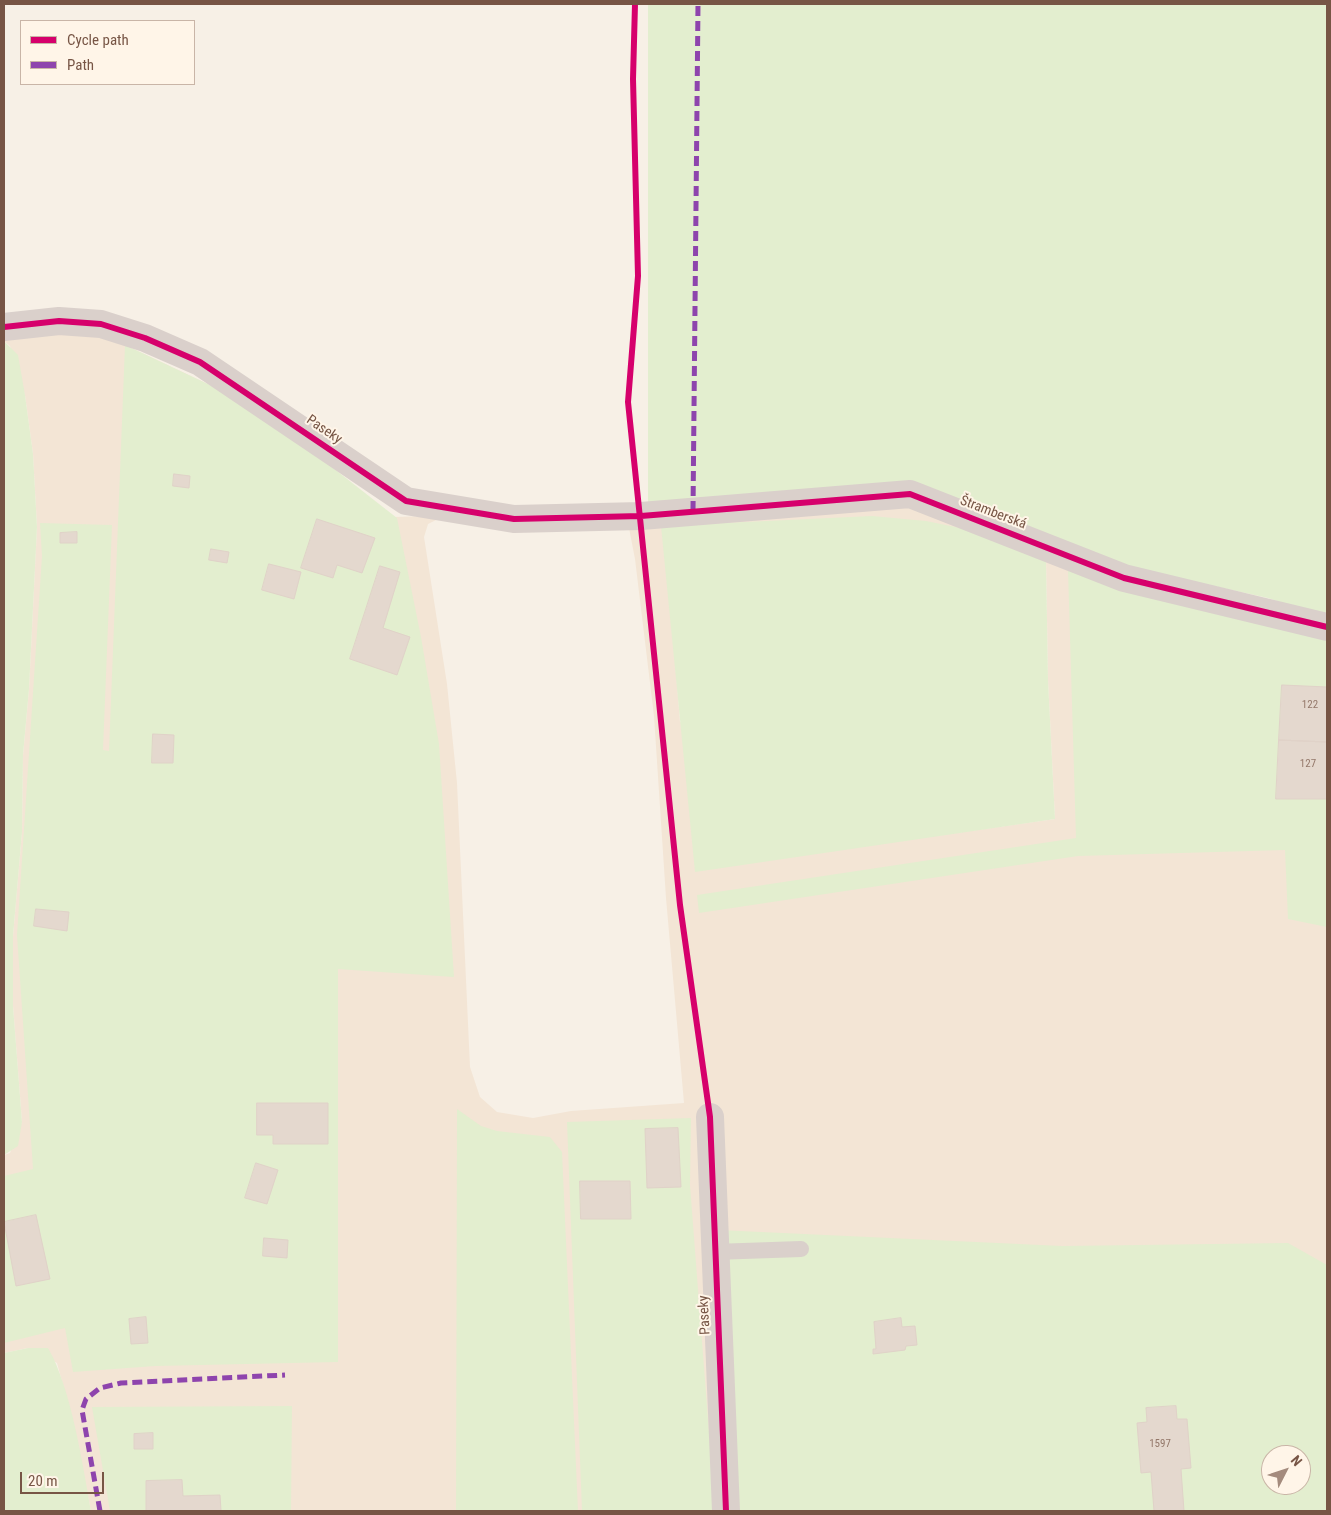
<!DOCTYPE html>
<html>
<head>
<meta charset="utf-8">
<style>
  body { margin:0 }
  #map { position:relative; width:1331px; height:1515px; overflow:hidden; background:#f7f0e6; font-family:"Roboto Condensed",sans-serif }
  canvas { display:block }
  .frame { position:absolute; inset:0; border:5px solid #775545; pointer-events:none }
  .legend { position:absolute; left:20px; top:20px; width:175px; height:65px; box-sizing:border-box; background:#fff5e8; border:1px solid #c9b5a7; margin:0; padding:6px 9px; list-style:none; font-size:15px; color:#775545 }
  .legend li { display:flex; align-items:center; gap:10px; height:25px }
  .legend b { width:25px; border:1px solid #c9b5a7 }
  .north { position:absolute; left:1261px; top:1445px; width:50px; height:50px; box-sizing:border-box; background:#fff5e8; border:1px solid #c9b5a7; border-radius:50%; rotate:49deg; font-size:14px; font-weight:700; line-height:20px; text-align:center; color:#775545 }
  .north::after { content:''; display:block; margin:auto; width:18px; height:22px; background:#a48b7d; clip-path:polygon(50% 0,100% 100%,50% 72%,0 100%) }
  .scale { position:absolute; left:20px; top:1472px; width:84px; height:22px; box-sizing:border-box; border:2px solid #775545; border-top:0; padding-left:6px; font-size:15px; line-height:18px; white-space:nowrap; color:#775545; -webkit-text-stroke:4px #fff5e8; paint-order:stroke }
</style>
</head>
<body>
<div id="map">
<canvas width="1331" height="1515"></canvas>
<div class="frame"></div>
<ul class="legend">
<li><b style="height:6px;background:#d6006c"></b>Cycle path</li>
<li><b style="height:6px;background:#8e44ad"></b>Path</li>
</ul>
<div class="north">N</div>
<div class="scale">20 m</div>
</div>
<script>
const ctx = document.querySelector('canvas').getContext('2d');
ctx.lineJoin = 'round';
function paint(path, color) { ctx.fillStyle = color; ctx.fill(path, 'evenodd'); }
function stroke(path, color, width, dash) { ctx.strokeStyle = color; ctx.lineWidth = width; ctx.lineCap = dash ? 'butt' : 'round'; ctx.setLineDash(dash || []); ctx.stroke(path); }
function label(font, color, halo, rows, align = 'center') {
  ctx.font = font + ' "Roboto Condensed",sans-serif'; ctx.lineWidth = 4; ctx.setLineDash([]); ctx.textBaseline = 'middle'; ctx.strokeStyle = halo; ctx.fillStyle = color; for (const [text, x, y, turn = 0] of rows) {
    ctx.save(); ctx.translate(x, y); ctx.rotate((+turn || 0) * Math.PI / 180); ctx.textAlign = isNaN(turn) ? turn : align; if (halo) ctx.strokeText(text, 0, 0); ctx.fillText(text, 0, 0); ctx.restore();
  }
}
const residential = new Path2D(`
  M20,332L104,335L210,385L305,446L394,517L428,516L436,520L428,524L424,537L447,684L457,783L470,1067L480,1097L497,1112L533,1118L571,1111L684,1103L666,898L654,716L635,559L629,528L912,506L965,529L673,635L680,722L877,844L1055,819L1048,680L1046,560L1327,639V1511H91L68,1404L57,1363L28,1348L4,1353V1155L10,1153L22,1122L13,1006V936L22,832L23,755L29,689L37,527L33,454L25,395L10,346L4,341V336ZM1271,1455H1301V1485H1271Z`);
const green = new Path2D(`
  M648,4H1327V618L1268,598L1128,567L915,485L648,507Z
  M4,341L18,355L25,395L33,454L37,527L29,689L23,755L22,832L13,936V1006L22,1122L18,1146L4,1155Z
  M125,345L210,385L305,446L397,518L421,637L439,744L454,977L338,969V1362L155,1366L73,1372L65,1328L4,1343V1176L33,1169L17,935L42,556L40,523L112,525L103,750L109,751Z
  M872,516L926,521L965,529L1046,560L1048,680L1055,819L695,872L661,526Z
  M1068,570L1327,639V927L1288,919L1285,850L1078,856L699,913L697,895L1076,838Z
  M457,1109L481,1126L497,1131L550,1137L562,1152L578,1511H456Z
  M691,1118L690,1185L715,1511H582L567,1122Z
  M718,1230L1062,1246L1288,1243L1327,1265V1511H737ZM1271,1455H1301V1485H1271Z
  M28,1348H48C71,1387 83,1466 91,1511H4V1353Z
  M292,1406L291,1511H110L92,1407Z`);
const building = new Path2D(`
  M174,474L190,476L189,488L173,486Z
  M317,519L375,538L362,573L337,565L333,578L301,568Z
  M77,532V543H60V533Z
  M211,549L229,552L227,563L209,560Z
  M269,564L301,572L294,599L262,590Z
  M380,566L400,572L383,628L410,637L397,675L350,659Z
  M1282,685L1327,687V742L1279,740Z
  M153,734L174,735L173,763H152Z
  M1279,740L1327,742V799H1276Z
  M36,909L69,912L67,931L34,926Z
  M257,1103H328V1144H273V1135H257Z
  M678,1128L681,1187L647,1188L645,1129Z
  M256,1163L278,1170L267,1204L245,1198Z
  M580,1181H630L631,1219H581Z
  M36,1215L50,1279L16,1286L4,1222Z
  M264,1238L288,1240L287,1258L263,1256Z
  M146,1317L148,1343L131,1344L129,1319Z
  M901,1318L902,1327L915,1326L917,1345L906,1346L905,1350L873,1354V1349H876L874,1322Z
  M1176,1406L1177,1419H1187L1191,1468L1181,1469L1184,1511H1154L1151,1472L1141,1473L1137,1423L1147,1422L1146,1408Z
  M153,1433V1449H134V1434Z
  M182,1480L183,1496L220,1495L221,1511H146V1481Z`);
const service = new Path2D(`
  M714,1252L801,1249`);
const minor = new Path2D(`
  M4,327L59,321L101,324L145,338L200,362L406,501L514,519L641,516L910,494L1124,578L1327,627
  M710,1117L726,1511`);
const quiet = new Path2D(`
  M693,511L698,4
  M100,1511L82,1410L86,1399L100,1388L121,1383L285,1375`);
const cycleway = new Path2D(`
  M635,4L633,79L638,276L628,402L680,905L710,1117L726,1511
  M4,327L59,321L101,324L145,338L200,362L406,501L514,519L641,516L910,494L1124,578L1327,627`);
const numberNames = [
  ["122",1310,705],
  ["127",1308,764],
  ["1597",1160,1444]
];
const streetNames = [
  ["Paseky",324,430,34],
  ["Štramberská",993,513,21],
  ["Paseky",705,1315,-93]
];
paint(residential, '#f3e5d5');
paint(green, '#e3eecf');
paint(building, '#e4d8ce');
stroke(building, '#e0d2c8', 1);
stroke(service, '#dad0cb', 16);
stroke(minor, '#dad0cb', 28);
stroke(quiet, '#8e44ad', 5, [10, 5]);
stroke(cycleway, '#d6006c', 6);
label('11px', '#94786a', null, numberNames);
label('14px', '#775545', '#fff5e8', streetNames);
</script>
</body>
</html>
